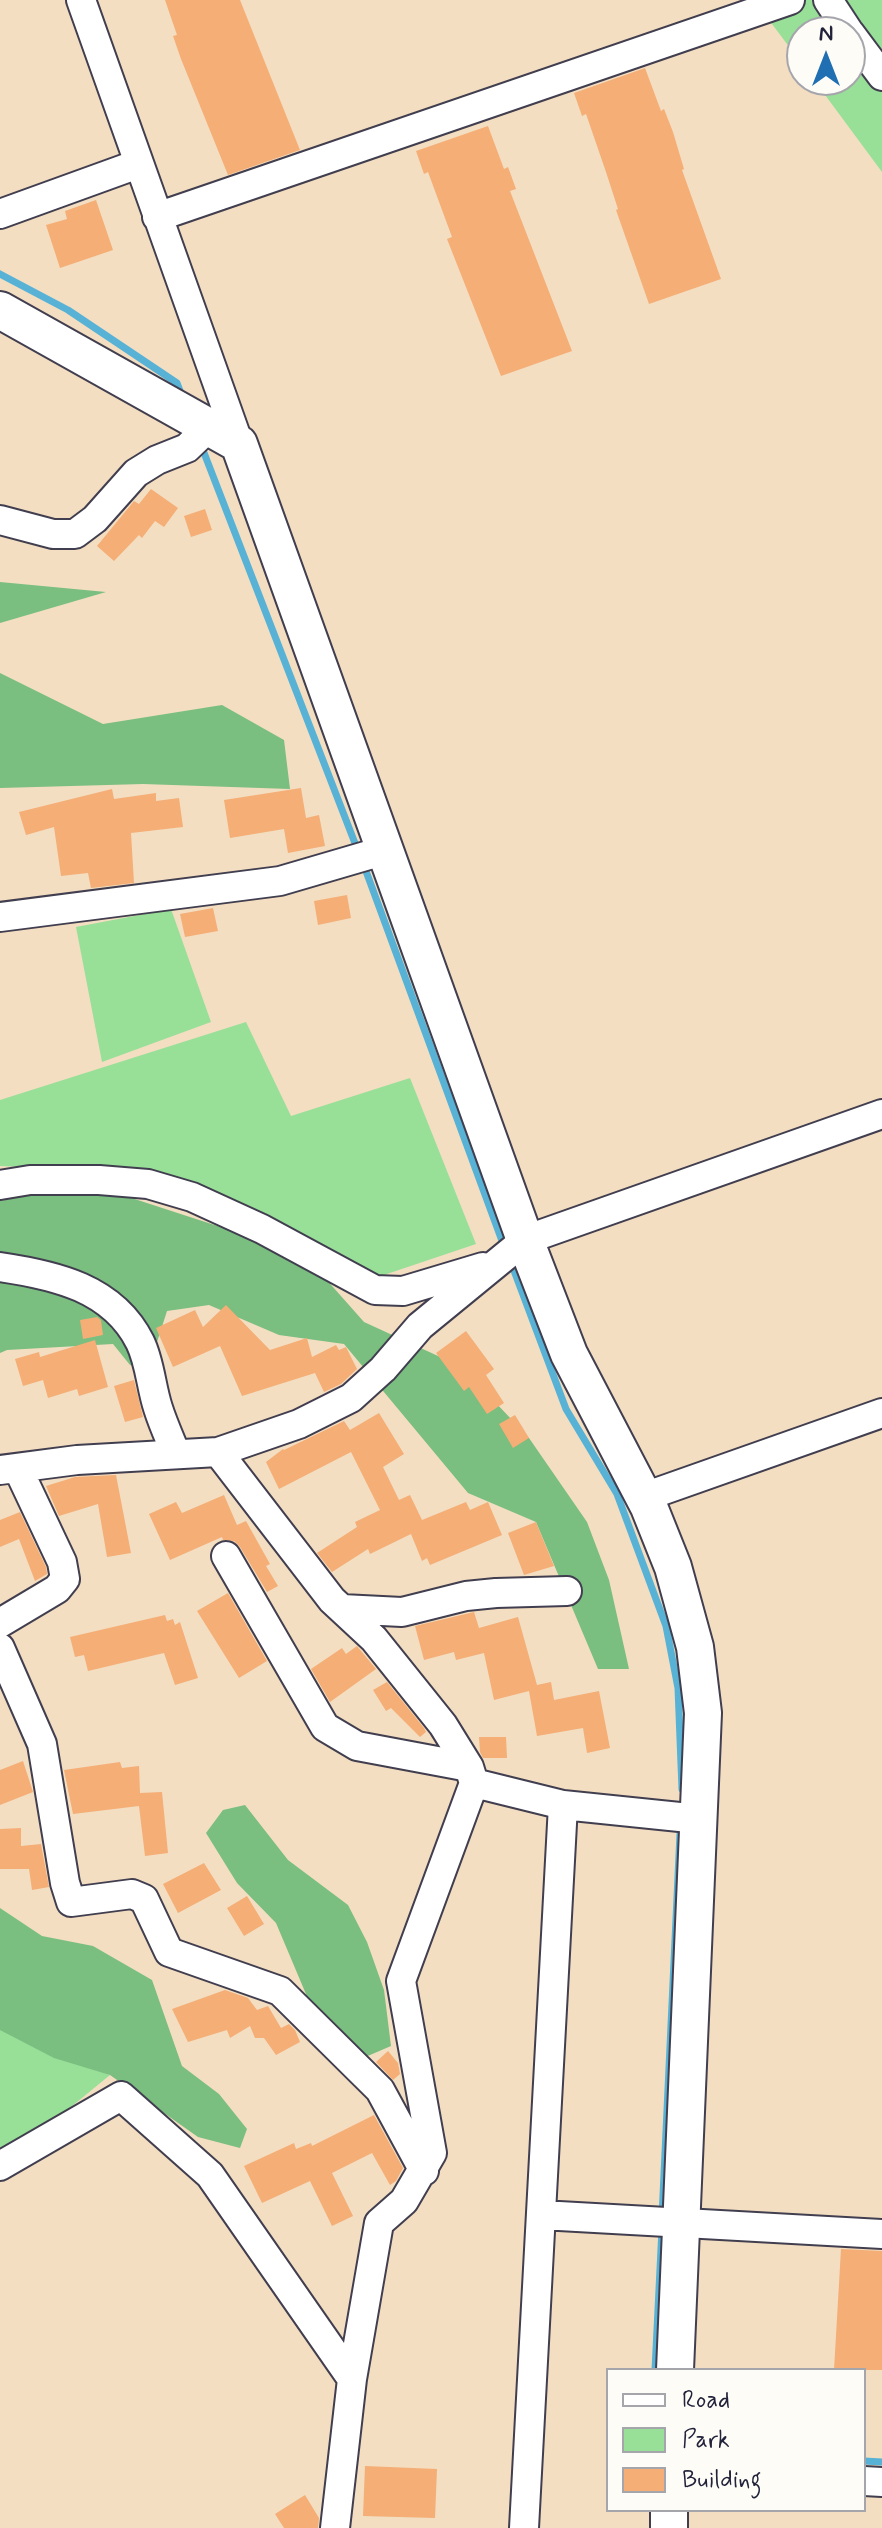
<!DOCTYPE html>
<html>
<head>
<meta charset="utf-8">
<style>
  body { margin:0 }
  #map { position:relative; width:882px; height:2528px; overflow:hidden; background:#f3dec2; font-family:Mynerve,sans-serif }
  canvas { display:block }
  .legend { position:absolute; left:606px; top:2368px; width:260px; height:144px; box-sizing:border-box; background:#fdfcf7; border:2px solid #a5a5ac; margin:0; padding:10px 14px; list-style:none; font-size:24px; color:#22223b }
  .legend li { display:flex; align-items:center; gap:16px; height:40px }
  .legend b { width:40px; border:2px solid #a5a5ac }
  .north { position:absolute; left:786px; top:16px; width:80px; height:80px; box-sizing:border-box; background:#fdfcf7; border:2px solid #a5a5ac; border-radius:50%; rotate:0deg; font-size:22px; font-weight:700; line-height:32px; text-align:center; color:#22223b }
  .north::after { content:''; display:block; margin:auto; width:28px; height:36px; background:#1f6fb2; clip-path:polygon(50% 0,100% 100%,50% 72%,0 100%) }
</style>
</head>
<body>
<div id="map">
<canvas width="882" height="2528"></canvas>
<ul class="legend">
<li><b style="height:10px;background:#fff"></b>Road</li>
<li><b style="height:22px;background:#98df98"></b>Park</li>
<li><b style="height:22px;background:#f4ae76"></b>Building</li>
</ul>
<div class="north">N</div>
</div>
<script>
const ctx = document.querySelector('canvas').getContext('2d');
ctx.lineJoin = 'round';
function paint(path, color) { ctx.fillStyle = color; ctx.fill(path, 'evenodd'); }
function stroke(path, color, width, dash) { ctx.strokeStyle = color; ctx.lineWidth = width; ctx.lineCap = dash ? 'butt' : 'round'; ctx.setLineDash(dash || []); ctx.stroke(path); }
const green = new Path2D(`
  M754,0H882V172L814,80H850V32H802V64Z
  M171,909L211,1022L102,1062L76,927Z
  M246,1022L291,1116L410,1078L476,1244L375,1278L322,1256L220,1193L137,1172L0,1166V1100Z
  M0,2024L110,2075L0,2165Z`);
const forest = new Path2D(`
  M0,582L106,592L0,623Z
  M0,673L103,724L222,705L284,740L290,789L143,784L0,788Z
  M110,1191L236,1232L325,1278L364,1322L462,1367L529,1438L587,1522L609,1580L629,1669H598L536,1522L468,1493L344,1344L279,1335L209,1305L167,1311L148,1370L130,1365L113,1344L7,1350L0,1353V1201L45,1192Z
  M245,1805L288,1860L348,1905L367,1942L384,1990L391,2046L363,2058L322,2032L276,1923L237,1883L206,1833L223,1810Z
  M0,1908L42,1936L93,1946L152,1980L182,2066L219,2094L247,2129L240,2148L198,2137L110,2075L54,2058L0,2030Z`);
const stream = new Path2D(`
  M0,274L68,310L177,383L182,396
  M201,445L358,851
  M363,863L505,1249
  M510,1260L566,1409L617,1494L666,1626L678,1688L682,1789
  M662,2217L680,1834
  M655,2370L662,2229
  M864,2461L882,2462`);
const building = new Path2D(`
  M165,0H240L300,150L228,175L181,59L173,36L177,35Z
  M645,68L661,111L664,109L673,132L684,169L682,170L721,279L649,304L616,210L618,209L606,172L586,114L582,116L574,93Z
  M488,126L504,169L508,167L516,189L510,191L572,351L501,376L447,239L452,237L428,172L424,174L416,151Z
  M96,200L113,250L60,268L46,225L67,219L65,211Z
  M151,489L178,508L164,527L155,521L142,538L139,535L114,561L97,546L134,501L139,504Z
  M205,509L212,530L191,537L184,516Z
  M301,788L306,818L319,815L325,846L288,853L284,829L230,838L224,800Z
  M112,789L114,799L156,793V801L179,798L183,827L131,833L134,883L91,888L88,873L61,876L54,827L26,835L19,812Z
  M347,895L351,918L318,925L314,901Z
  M213,908L218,931L185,937L180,914Z
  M226,1305L270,1350L307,1338L312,1357L336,1345L339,1350L346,1347L357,1369L341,1384L324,1392L315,1373L242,1396L220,1346L173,1367L156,1328L195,1310L203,1327Z
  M97,1317L101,1320L103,1335L83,1339L80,1320Z
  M466,1331L494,1369L486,1375L504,1403L487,1414L469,1387L464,1391L436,1353Z
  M95,1340L108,1387L79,1396L77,1389L48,1398L43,1380L23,1386L15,1359L39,1352L40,1357Z
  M134,1380L143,1417L125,1422L114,1386Z
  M379,1413L404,1454L383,1467L399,1500L410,1495L422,1520L466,1502L470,1510L488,1502L502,1535L430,1565L427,1558L422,1561L411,1534L370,1554L368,1549L332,1572L317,1553L357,1527L355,1522L380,1510L351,1452L279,1489L266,1462L283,1449L284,1450L344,1421L350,1430Z
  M515,1415L529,1438L513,1448L499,1424Z
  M116,1475L131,1553L107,1557L98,1504L59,1516L46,1486L75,1477Z
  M224,1495L237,1525L246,1521L270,1564L266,1566L278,1586L267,1592L240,1547L234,1541L223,1540L222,1537L170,1560L149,1514L176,1502L182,1513Z
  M20,1512L46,1567L47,1574L35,1581L19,1539L0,1547V1520Z
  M536,1522L554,1566L524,1575L508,1533Z
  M228,1593L267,1661L239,1678L197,1611Z
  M474,1612L479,1628L518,1617L537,1685L551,1682L554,1700L599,1691L610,1748L587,1753L583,1728L537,1736L529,1691L494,1700L484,1653L456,1660L454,1652L424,1660L415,1626Z
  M165,1615L167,1621L173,1619L175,1625L180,1622L198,1678L175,1685L164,1653L88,1671L84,1655L75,1657L70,1637Z
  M357,1646L376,1669L330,1702L311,1669L342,1648L346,1654Z
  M387,1682L424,1728L426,1732L420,1737L391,1708L386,1711L373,1690Z
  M479,1737H506L507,1758H483L480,1752Z
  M23,1761L33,1792L0,1805V1770Z
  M120,1762L122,1768L139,1766L140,1793L162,1792L168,1853L145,1856L139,1806L73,1814L64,1770Z
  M21,1828V1846L41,1844L49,1887L32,1890L29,1869H0V1829Z
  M204,1863L221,1890L178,1913L163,1884Z
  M247,1896L264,1924L244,1936L227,1908Z
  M225,1990L248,1998L257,2010L268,2006L281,2028L289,2024L295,2030L300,2042L276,2055L264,2038H255L250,2026L230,2038L227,2030L188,2042L172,2009Z
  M388,2051L398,2063L400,2074L393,2080L376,2062Z
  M374,2115L403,2168L396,2181L390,2185L372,2153L332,2173L353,2216L332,2226L310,2181L262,2203L244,2166L294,2143L296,2149L311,2143L312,2146Z
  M841,2249L882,2251V2370H834Z
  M365,2466L437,2469L435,2518L363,2516Z
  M305,2495L319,2518L318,2528H284L275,2514Z`);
const minor = new Path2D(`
  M81,0L239,444
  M828,0L849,32
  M850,33L882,76
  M0,214L138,164
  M157,217L790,0
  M0,520L53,534H75L95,519L136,473L157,460L187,448L209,427
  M0,917L280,881L386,850
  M0,1185L30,1180H99L148,1184L192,1197L262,1229L375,1290L403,1291L483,1267
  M0,1267C55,1275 113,1288 140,1342C150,1362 151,1387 158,1408C163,1424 170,1439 176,1454
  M218,1452L332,1600L374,1639L443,1725L469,1767L474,1783L401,1981L432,2153L404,2201L379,2223L352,2379L335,2528
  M0,1470L77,1460L218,1452L299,1424L351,1398L383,1369L420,1326L525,1240L882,1114
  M644,1497L882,1413
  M226,1556L325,1727L357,1746L469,1767
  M342,1609L402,1612L466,1596L496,1593L567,1591
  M0,1623L57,1589L65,1579L62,1562L18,1469
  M0,1648L42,1744L65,1883L71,1902L132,1894L144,1899L169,1952L280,1991L380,2090L424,2171
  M474,1783L563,1805L699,1819
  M0,2166L121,2096L210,2175L352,2379
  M541,2215L882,2234
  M864,2481L882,2482
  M524,2528L563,1805`);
const tertiary = new Path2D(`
  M0,310L239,444L525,1240L569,1354L649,1507L673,1567L695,1647L703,1713L675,2370
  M669,2528V2510`);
paint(green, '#98df98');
paint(forest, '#7abe80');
stroke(stream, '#57b2d5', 7);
paint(building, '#f4ae76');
stroke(minor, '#413e4f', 32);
stroke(tertiary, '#413e4f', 40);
stroke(minor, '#fff', 28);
stroke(tertiary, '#fff', 36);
</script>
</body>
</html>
